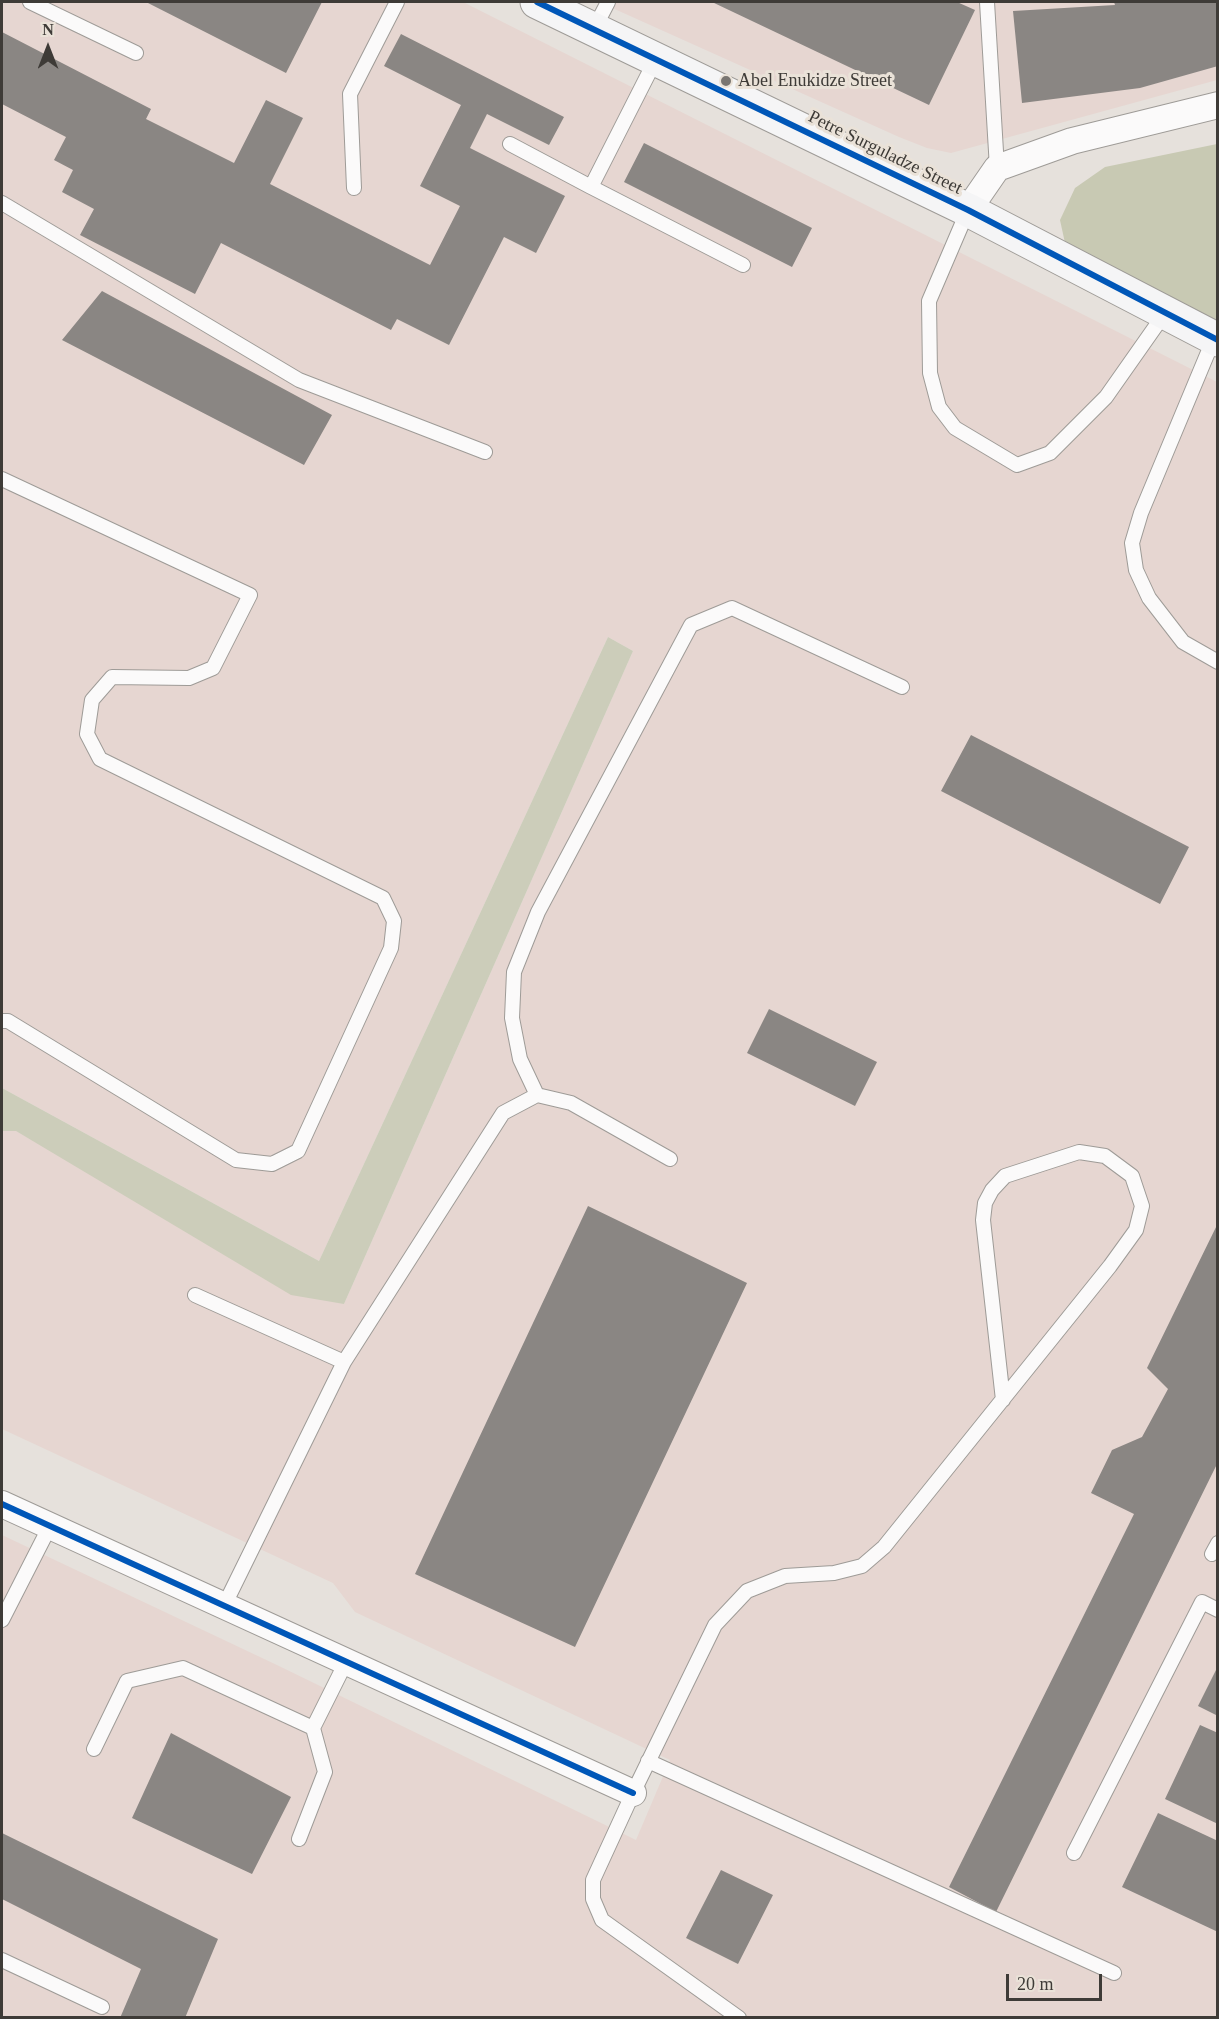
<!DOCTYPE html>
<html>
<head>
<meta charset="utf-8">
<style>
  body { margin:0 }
  #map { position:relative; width:1219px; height:2019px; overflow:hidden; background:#e6e1dc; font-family:"Times New Roman",serif }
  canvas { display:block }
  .frame { position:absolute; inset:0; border:3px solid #3e3b37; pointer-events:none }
  .north { position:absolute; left:18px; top:18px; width:60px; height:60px; -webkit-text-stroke:4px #eae2d8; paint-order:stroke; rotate:0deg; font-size:16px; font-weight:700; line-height:24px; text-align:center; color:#3e3b37 }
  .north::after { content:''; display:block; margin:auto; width:21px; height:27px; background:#3e3b37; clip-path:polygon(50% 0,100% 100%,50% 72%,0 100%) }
  .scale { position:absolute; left:1006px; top:1974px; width:96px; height:27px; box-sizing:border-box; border:3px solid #3e3b37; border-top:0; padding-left:8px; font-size:18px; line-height:21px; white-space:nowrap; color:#3e3b37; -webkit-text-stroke:4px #eae2d8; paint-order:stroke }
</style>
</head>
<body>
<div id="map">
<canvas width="1219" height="2019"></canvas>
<div class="frame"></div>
<div class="north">N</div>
<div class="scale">20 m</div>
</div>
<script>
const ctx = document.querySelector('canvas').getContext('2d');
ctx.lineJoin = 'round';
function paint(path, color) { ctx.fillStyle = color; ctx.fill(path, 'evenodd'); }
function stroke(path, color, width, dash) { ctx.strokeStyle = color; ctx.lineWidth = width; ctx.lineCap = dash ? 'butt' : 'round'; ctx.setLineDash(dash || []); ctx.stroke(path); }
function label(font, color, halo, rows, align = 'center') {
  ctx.font = font + ' "Times New Roman",serif'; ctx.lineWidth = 6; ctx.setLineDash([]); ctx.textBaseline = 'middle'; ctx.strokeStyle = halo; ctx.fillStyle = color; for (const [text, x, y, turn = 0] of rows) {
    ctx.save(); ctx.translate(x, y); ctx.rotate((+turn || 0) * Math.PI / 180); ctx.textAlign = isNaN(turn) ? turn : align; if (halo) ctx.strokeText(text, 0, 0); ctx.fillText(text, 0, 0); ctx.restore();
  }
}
const industrial = new Path2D(`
  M2,2H463L1217,382V2017H2V1535L279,1666L636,1840L670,1760L355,1612L333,1583L2,1429V1131H16L344,1304L633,651L608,637L319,1261L2,1088Z
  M599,2H1217V80L951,153L927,148L899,137Z`);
const green = new Path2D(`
  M608,637L633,651L344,1304L291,1295L16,1131H2V1088L319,1261Z`);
const forest = new Path2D(`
  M1217,144V323L1065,243L1060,220L1075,188L1105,167Z`);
const building = new Path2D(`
  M146,2H322L286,73Z
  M712,2H957L975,10L929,105Z
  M1114,2H1218V66L1140,88L1022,103L1013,11L1115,5Z
  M2,32L151,109L146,119L234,163L266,100L303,118L270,184L430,265L460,206L420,186L461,105L384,66L401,34L564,117L549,145L487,114L470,148L565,196L536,253L504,237L449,345L397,319L391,330L221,243L195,294L80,235L94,209L62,192L73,170L54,160L66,137L2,104Z
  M644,143L812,228L792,267L624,182Z
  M102,291L332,415L304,465L62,340Z
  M971,735L1189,847L1160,904L941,791Z
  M769,1009L877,1062L855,1106L747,1053Z
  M588,1206L747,1283L575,1647L415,1574Z
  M1218,1223V1462L996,1912L949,1887L1134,1514L1091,1493L1112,1450L1142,1437L1168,1389L1147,1368Z
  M1218,1666V1716L1198,1706Z
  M1200,1725L1218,1733V1824L1165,1799Z
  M171,1733L291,1797L252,1874L132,1818Z
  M1158,1813L1218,1841V1932L1122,1887Z
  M2,1833L218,1939L185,2018H120L141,1969L2,1899Z
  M721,1870L773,1895L738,1964L686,1938Z`);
const lane = new Path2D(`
  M30,2L136,53
  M987,2L997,168
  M594,29L608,2
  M510,144L591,187L656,59
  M591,187L743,265
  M354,188L350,94L397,2
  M2,203L299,380L485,452
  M968,210L929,301L930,373L939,407L955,428L1017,465L1050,453L1106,397L1165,313
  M1214,338L1141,513L1132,543L1136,570L1149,598L1183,642L1218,662
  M2,479L250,595L213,668L189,678L112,677L92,700L87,734L100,759L383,898L394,921L391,948L298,1151L272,1164L236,1160L8,1021H2
  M537,1095L520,1059L512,1018L514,972L538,912L691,625L732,608L902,687
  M195,1295L344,1362
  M1212,1554L1218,1543
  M224,1606L344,1362L503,1113L537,1095L571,1103L670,1159
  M2,1620L50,1526
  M94,1749L127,1681L183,1668L313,1728
  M648,1761L1114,1973
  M299,1839L325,1772L313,1728L346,1662
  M1074,1853L1202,1602L1218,1610
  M2,1960L102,2007
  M739,2018L602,1920L593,1899V1880L633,1793L715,1625L747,1591L785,1576L834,1573L862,1566L884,1547L1110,1266L1136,1230L1142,1206L1132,1176L1105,1156L1079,1152L1005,1176L992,1190L985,1203L983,1220L1003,1400`);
const street = new Path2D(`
  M968,210L997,168L1072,141L1218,105
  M2,1504L633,1793`);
const secondary = new Path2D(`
  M537,2L968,210L1218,340`);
const cycleway = new Path2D(`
  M537,2L968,210L1218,340
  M2,1504L633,1793`);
const markers = [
  [726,81,6,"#797571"]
];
const poiNames = [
  ["Abel Enukidze Street",738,81]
];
const streetNames = [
  ["Petre Surguladze Street",885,153,26]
];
paint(industrial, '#e6d6d1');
paint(green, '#cccdba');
paint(forest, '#c8c9b3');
paint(building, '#8a8683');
stroke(lane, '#9e9b97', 16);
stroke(street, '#9e9b97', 28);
stroke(secondary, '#9e9b97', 35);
stroke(lane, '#fbfafa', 14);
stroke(street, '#fbfafa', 26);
stroke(secondary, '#f5f5f6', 33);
stroke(cycleway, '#0057b8', 6);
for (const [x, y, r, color] of markers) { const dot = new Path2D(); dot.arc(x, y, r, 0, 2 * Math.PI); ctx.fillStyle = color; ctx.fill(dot); stroke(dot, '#eae2d8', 2); }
label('18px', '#3e3b37', '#eae2d8', poiNames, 'left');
label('18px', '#3e3b37', '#eae2d8', streetNames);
</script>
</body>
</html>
